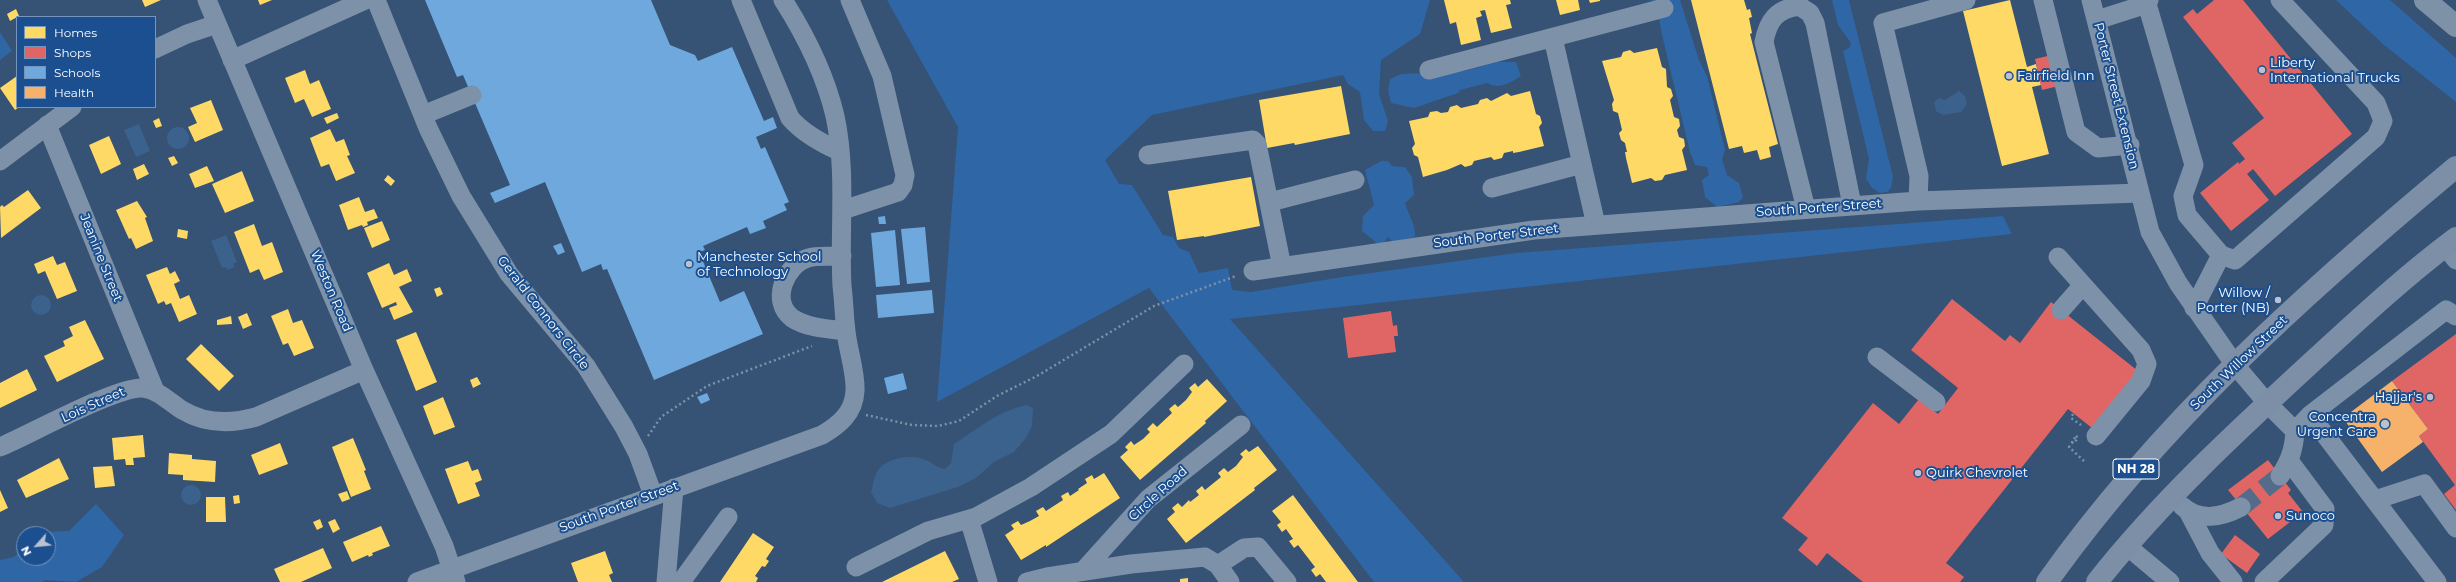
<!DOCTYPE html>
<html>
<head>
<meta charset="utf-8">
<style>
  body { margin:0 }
  #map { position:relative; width:2456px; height:582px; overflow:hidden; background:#365274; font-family:Montserrat,sans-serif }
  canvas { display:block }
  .legend { position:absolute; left:16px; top:16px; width:140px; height:92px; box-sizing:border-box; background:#1b4f8f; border:1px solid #7695bc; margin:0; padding:5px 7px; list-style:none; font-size:12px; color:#fff }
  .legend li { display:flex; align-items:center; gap:8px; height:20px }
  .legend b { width:20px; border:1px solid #7695bc }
  .north { position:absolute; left:16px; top:526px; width:40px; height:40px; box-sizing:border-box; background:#1b4f8f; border:1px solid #7695bc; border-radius:50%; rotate:243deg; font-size:11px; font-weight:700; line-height:16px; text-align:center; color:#fff }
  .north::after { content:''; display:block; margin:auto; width:14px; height:18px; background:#b9c2ce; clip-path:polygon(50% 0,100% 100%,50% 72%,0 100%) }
</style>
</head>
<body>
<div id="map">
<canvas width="2456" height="582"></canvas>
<ul class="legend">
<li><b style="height:11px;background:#ffd966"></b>Homes</li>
<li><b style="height:11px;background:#e06666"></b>Shops</li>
<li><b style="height:11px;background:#6fa8dc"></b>Schools</li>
<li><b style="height:11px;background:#f6b26b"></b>Health</li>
</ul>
<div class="north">N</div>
</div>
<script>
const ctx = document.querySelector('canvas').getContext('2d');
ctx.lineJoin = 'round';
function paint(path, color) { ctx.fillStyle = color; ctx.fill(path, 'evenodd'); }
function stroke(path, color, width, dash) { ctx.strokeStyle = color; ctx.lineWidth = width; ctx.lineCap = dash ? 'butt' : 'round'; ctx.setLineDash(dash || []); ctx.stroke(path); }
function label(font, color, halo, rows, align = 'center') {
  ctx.font = font + ' Montserrat,sans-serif'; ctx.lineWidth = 4; ctx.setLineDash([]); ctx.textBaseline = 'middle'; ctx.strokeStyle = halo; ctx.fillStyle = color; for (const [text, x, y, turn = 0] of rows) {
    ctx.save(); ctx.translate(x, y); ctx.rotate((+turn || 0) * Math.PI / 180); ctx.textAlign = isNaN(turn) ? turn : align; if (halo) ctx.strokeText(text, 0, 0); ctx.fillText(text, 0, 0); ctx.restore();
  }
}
const green = new Path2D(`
  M887,0H1430L1420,34L1381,60L1379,94L1388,121L1385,131H1373L1364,120L1360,92L1348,84L1343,75L1152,115L1105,160L1119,184L1132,185L1163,235L1173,237L1179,248L1189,252L1199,273L1228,268L1232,290L1251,292L1342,277L1516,253L2003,216L2012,234L1230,319L1464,582H1374L1149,288L937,402L958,127Z
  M1650,0H1680L1699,60L1707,76L1725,150L1722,159L1727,175L1739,183L1743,197L1739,202L1717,207L1705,197L1702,180L1709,175L1707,167L1695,165L1690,152L1662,35L1656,3Z
  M1832,0H1849L1893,177L1891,188L1887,192L1880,193L1872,188L1866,178L1869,159L1843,51L1849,48L1851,43L1838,25Z
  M2336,0H2390L2456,58V102L2384,45Z
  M0,32L12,51L0,60Z
  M1497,62H1516L1521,76C1510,83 1499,90 1487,83L1460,90L1458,93L1414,108L1391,103L1388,91L1390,79L1401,74L1465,71Z
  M1381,161H1388L1392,166L1405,167L1412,177L1414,195L1405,203C1408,214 1416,225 1415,237L1393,242L1388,237L1384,243H1377L1362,231L1363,216L1374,205L1365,170Z
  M96,504L124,535L102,567L76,582L45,580L42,582H0V560L14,557L24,547V558H48V534H36L38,532L69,531Z`);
const water = new Path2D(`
  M1959,91L1965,96L1967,104L1961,112L1943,115L1936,111L1934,102L1939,98L1945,100Z
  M139,124L150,151L136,157L124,130Z
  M167 138a11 11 0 1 1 22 0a11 11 0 1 1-22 0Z
  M226,235L237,262L233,264L235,267L227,270L226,267L222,268L211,241Z
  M31 305a10 10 0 1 1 20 0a10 10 0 1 1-20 0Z
  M1027,405L1033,408L1032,426L1026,438L1014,452L994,462L976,478L958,487L890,508L877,503L871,492C873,485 874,475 879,469C889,457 913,454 926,460C934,463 936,468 945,469L951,463L954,444C977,429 1000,410 1027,405Z
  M181 495a10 10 0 1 1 20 0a10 10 0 1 1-20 0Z`);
const homes = new Path2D(`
  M142,0H161L145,7Z
  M258,0H272L260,5Z
  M1444,0H1510L1511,4L1506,5L1512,28L1491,33L1485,10L1480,11L1482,16L1476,18L1481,40L1461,45L1456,22L1450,24Z
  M1556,0H1578L1580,10L1560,15Z
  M1589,0H1600V1L1590,3Z
  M1691,0H1744L1747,10L1750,9L1752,17L1749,18L1752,33L1750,34L1778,144L1769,147L1771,157L1760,160L1757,150L1744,153L1742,146L1729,149Z
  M2010,0L2027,67L2036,64L2041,85L2032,87L2049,154L2002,166L1963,11Z
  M16,9L19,16L10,21L7,14Z
  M1657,48L1662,67L1666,69L1667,87L1671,89L1673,96L1670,100L1674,117L1679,119L1680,126L1677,130L1679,137L1684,139L1685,146L1682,150L1687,170L1665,175L1662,180L1655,181L1651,178L1632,183L1626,158L1625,152H1627L1625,143L1621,140L1619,133L1622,130L1618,113L1613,111L1612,104L1614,100L1602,61L1621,57L1623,52L1630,50L1634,53Z
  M305,70L310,84L319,80L331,109L312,117L304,99L295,103L285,78Z
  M17,76V107H19L15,110L0,88Z
  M1341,86L1350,134L1295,145L1294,143L1267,148L1259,100Z
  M1530,91L1536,114L1540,116L1542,123L1539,127L1544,146L1519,152L1513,153V151L1504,153L1502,158L1494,160L1491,157L1474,161L1472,165L1465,167L1461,164L1447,170L1423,177L1418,157L1414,155L1412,148L1415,144L1409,121L1428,117L1430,112L1437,111L1441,113L1448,112L1450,107L1457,105L1461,108L1478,104L1480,100L1487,98L1491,101L1507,93L1511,96Z
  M211,100L223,130L195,142L188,127L197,123L190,108Z
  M337,113L339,118L327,124L324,118Z
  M159,118L162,126L156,128L153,121Z
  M330,129L336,142L344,139L350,155L347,156L355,173L336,181L329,164L321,167L310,138Z
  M109,136L121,164L101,174L89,145Z
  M174,156L178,163L172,166L168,158Z
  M144,164L149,174L137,180L133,169Z
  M207,166L214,181L195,188L189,174Z
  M242,171L254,201L225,213L212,184Z
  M388,175L395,181L391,186L384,180Z
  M1251,177L1260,226L1204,237V236L1177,240L1168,191Z
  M28,190L41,208L1,238L0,207L2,205L4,207Z
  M359,197L365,212L374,209L378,218L367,222L368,225L363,227L362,225L348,230L339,205Z
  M137,201L147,217L145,218L153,241L136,249L131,238L129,239L116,210Z
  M382,221L390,240L372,248L364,228Z
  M254,224L262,246L272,242L283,272L264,280L259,269L250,273L234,232Z
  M178,229L188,231L187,239L177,237Z
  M53,256L57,265L65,262L77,291L57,299L45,271L38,274L34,264Z
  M389,263L394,275L407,269L412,281L399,287L413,312L394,320L389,308L397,305L396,302L382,308L367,273Z
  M167,267L170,274L175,271L180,281L174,284L180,299L189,295L197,314L179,322L171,303L166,305L164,301L158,304L146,275Z
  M440,287L443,294L437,297L434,289Z
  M288,309L293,323L302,320L314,348L294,356L288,343L283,345L271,316Z
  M247,313L252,325L243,329L238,317Z
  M231,316L232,324L217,325V320Z
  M85,320L104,359L57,382L44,356L65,346L63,341L73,336L69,327Z
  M416,332L437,382L416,391L396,340Z
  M201,344L234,376L219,391L186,359Z
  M27,369L37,390L0,408V383Z
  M477,377L481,384L473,388L470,380Z
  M1207,379L1227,401L1205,421L1206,423L1140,480L1120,457L1128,450L1125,447L1131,441L1134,445L1143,439L1150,432L1147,429L1153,423L1157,427L1172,413L1169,409L1175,404L1178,407L1186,400L1192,392L1189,388L1195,383L1198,387Z
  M443,397L455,427L434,435L423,406Z
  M143,435L145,457L133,458L134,465H126L125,459L114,460L112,438Z
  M353,438L366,470L364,471L371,489L351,497L332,447Z
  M280,443L288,464L259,475L251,455Z
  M1258,446L1277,470L1254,488L1255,490L1186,543L1167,519L1175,512L1172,508L1178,503L1182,507L1189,500L1190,502L1199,495L1196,491L1202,486L1205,490L1221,477L1218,473L1224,468L1228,472L1236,466L1243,457L1240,454L1246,449L1249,452Z
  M169,453L192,455V459L216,461L215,482L183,480V475L168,474Z
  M59,458L69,479L26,498L17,480Z
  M468,461L472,471L478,469L482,480L475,483L480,496L458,504L445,469Z
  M112,466L115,486L95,488L93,467Z
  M1104,473L1120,498L1046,547V545L1021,560L1005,535L1014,529L1011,525L1018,521L1021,525L1030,521L1039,516L1036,511L1043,507L1046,511L1063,500L1061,496L1068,492L1070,496L1079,490L1078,489L1087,483L1085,479L1092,475L1094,479Z
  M0,490L8,508L0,512Z
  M347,491L350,499L342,502L338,494Z
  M239,495L240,503L234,504L233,496Z
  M1293,495L1358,582H1326L1320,574L1316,577L1311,570L1315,567L1298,545L1294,548L1289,541L1293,539L1286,529L1282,532L1277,525L1281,522L1272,511Z
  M206,497H225L226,522H206Z
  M320,519L323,527L317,530L313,522Z
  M335,519L340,529L333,533L328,522Z
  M381,526L390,546L372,553L373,555L369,557L368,555L352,562L343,542Z
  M753,533L774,547L766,559L769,561L765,567L762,566L755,576L758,578L756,582H720Z
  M323,548L332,568L301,582H280L274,569Z
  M605,551L613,573L609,575L612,582H578L571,563Z
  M945,551L959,579L952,582H882Z
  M1188,578V582H1180V579Z`);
const shops = new Path2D(`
  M2214,0H2243L2352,134L2275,196L2253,169L2247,174L2269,200L2231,231L2200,193L2238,162L2239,164L2245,159L2232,143L2264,118L2183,17L2193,9L2197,14Z
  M2056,54L2063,85L2042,90L2035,59Z
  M1952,299L2005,341L2010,335L2020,343L2051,302L2138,371L2092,428L2068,409L1946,563L1964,577L1960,582H1863L1827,553L1817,566L1798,550L1808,538L1782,518L1873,403L1899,424L1919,399L1938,414L1958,388L1911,350Z
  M1391,311L1393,326L1397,325L1398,336H1394L1396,352L1348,358L1343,318Z
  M2456,334V510L2444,494L2455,485L2419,436L2428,429L2392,381Z
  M2268,460L2291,490L2288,493L2303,512L2268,539L2228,490Z
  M2235,535L2260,554L2247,573L2221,554Z`);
const schools = new Path2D(`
  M425,0H651L670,45L695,55L698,61L732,47L764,121L773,117L777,128L756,137L761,149L765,147L789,202L784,204L787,210L763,221L766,228L750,234L747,227L703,246L705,250L699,252L720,302L744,291L763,334L654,380L607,269L603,270L601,264L582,272L545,182L495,203L490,193L510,185L463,75L457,77Z
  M885,216L886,224H879L878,217Z
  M925,227L930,282L907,284L901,229Z
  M895,230L900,285L876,287L871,233Z
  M561,243L565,252L558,255L553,246Z
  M932,290L934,313L878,318L876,295Z
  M903,373L907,389L888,394L884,378Z
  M707,393L710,400L701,404L697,397Z`);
const health = new Path2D(`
  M2392,381L2428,429L2419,436L2423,442L2382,472L2343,418Z`);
const minorTunnel = new Path2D(`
  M2241,507L2280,476`);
const path = new Path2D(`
  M2073,414L2071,418L2081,425
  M866,415L912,425L938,426L959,421L997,396L1037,376L1154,306L1236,276
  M648,436L661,417L707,386L812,346
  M2076,436L2078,438L2074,443L2072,442Z
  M2073,442L2069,447L2084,461`);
const minor = new Path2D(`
  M207,0L364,370L444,546L456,582
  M376,0L428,128L461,196L509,274L586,366L624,427L638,454L653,495
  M741,0L790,118C803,133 821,143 839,151
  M2043,0L2076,132L2098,148L2130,145
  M2091,0L2150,232L2178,283L2235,365L2267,403L2295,431L2310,415L2437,582
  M2149,0L2147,4L2194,165L2183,196L2187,215L2221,255L2235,260L2376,137L2383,121L2376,103L2280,0
  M2097,20L2147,4
  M1553,38L1596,225
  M155,49L187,34L217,24
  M232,60L365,0
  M1429,70L1664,8
  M423,115L472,95
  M47,125L155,391
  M1148,155L1253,140L1257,144L1282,267
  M0,161L72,107
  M1492,188L1582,164
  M1918,201L1919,176L1883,23L1966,0
  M1270,202L1355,180
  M1806,209L1764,42C1768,20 1777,9 1799,6L1810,13L1815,23L1852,205
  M843,210L898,192L903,185L905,175L882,76L850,0
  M2445,246L2456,260
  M842,256C831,257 818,255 808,258C785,265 770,301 792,318C807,328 828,329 846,331
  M2058,257L2141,350L2147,364L2141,381L2096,436
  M1253,271L1534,230L1918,201L2139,193
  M2194,308L2221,255
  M2061,310L2083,285
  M1877,357L1936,402
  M2310,415L2446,310L2456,316
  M0,447C29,435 117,386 143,388C159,390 169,402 182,410C205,424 231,424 256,417L364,370
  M2280,476C2290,461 2294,449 2295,431
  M2375,500L2424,484L2456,528
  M2182,506C2199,522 2222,517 2241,507
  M2188,511L2210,553L2233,582
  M969,519L988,582
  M2127,546L2170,582
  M1218,565L1244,548L1258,547L1287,582
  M856,567L928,531L976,517L1031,487L1111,434L1184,364
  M1083,571L1148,499L1241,425
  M417,582L822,435C839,425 854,413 855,391C856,372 848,351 846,331C844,316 844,301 842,286C839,230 847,172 835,116C825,74 806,36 783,0
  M666,582L674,488
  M681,582L728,517
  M1027,582L1047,577L1131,564L1205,557L1218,565L1230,582
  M2264,582L2324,525L2325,509L2290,462`);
const major = new Path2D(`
  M2047,582C2160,423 2307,291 2456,167
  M2097,582C2160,502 2237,431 2312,362C2359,319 2405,276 2456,238`);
const highway = new Path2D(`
  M2425,0L2456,26`);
const markers = [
  [2262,70,4,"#b9c2ce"],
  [2009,76,4,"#b9c2ce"],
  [689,264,4,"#b9c2ce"],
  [2278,300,4,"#b9c2ce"],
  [2430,397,4,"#b9c2ce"],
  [2385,424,5,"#b9c2ce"],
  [1918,473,4,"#b9c2ce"],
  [2278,516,4,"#b9c2ce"]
];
const shields = [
  [2136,469,46]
];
const shieldNames = [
  ["NH 28",2136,469]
];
const poiNames = [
  ["Liberty",2270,63],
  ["International Trucks",2270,78],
  ["Fairfield Inn",2017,76],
  ["Manchester School",697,257],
  ["of Technology",697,272],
  ["Willow /",2270,293,"right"],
  ["Porter (NB)",2270,308,"right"],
  ["Hajjar's",2422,397,"right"],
  ["Concentra",2376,417,"right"],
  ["Urgent Care",2376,432,"right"],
  ["Quirk Chevrolet",1926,473],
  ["Sunoco",2286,516]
];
const streetNames = [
  ["Porter Street Extension",2116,96,76],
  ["South Porter Street",1819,208,-4],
  ["South Porter Street",1496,236,-7],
  ["Jeanine Street",101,258,68],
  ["Weston Road",331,291,67],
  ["Gerald Connors Circle",543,313,52],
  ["South Willow Street",2239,363,-44],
  ["Lois Street",93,405,-24],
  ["Circle Road",1158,494,-42],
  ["South Porter Street",619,507,-20]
];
paint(green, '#2f66a5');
paint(water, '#3b618d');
paint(homes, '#ffd966');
paint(shops, '#e06666');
paint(schools, '#6fa8dc');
paint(health, '#f6b26b');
stroke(minorTunnel, '#546c89', 19, [19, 10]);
stroke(path, '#7d92a8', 2.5, [2, 3]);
stroke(minor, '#7d92a8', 19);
stroke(major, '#7d8ea7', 22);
stroke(highway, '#7e92a7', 22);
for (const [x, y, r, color] of markers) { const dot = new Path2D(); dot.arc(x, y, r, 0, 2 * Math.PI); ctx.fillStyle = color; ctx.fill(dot); stroke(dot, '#1b4f8f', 1.5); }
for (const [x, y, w] of shields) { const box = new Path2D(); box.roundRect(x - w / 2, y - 10, w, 20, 3); ctx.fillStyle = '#1b4f8f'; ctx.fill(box); stroke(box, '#fff', 1); }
label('bold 12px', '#fff', null, shieldNames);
label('13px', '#fff', '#1b4f8f', poiNames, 'left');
label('13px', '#fff', '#1b4f8f', streetNames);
</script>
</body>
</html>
